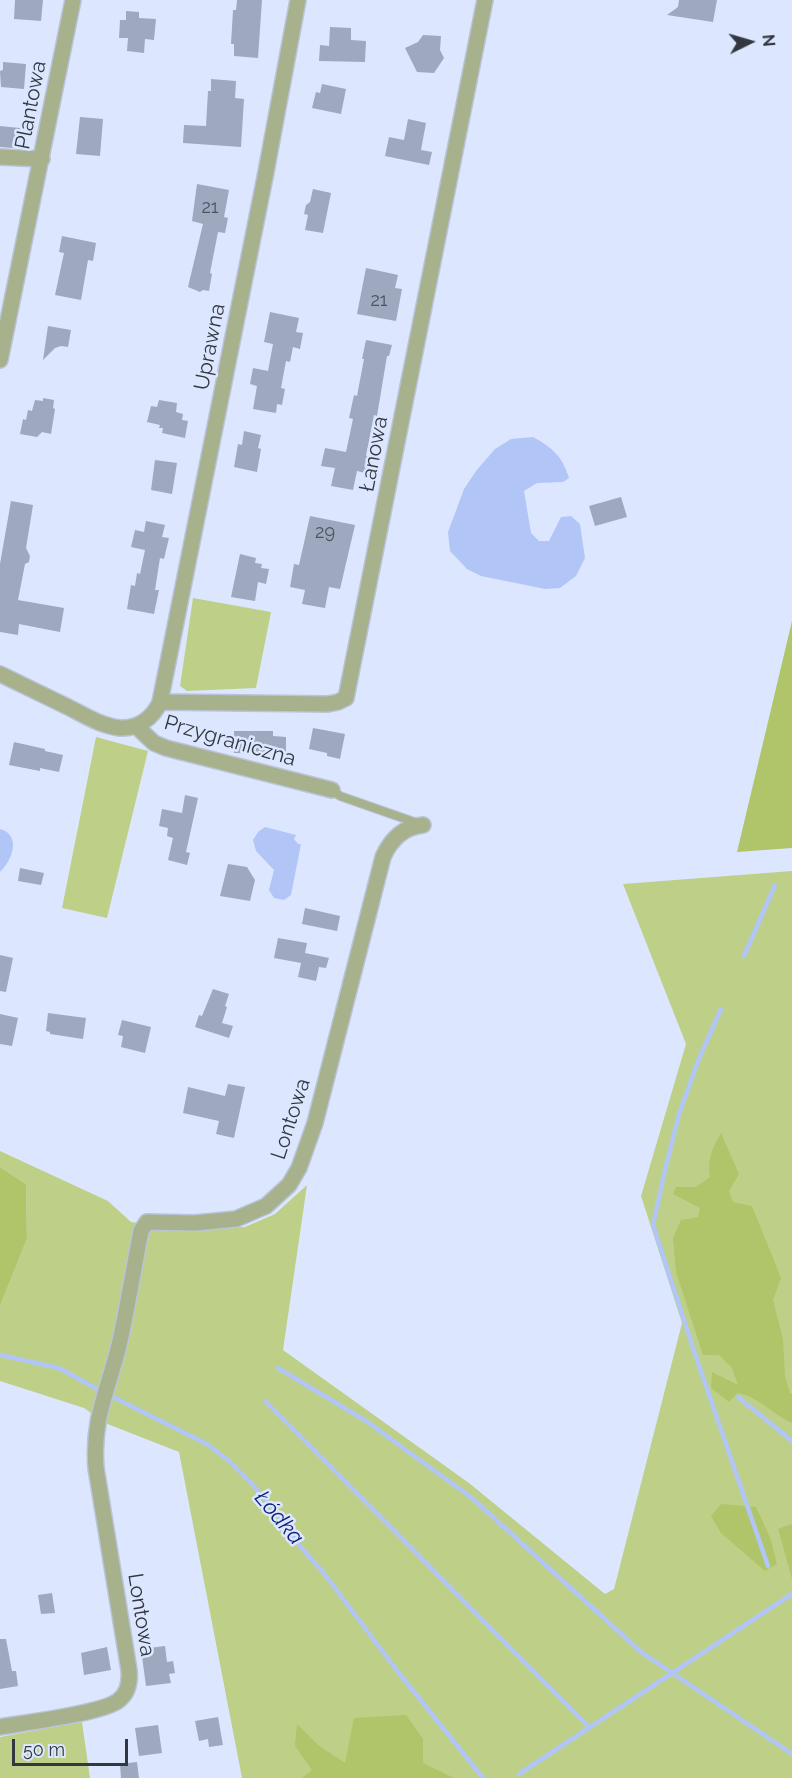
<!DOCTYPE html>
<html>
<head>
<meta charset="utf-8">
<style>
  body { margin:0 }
  #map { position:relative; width:792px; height:1778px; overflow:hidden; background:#dce7ff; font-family:Raleway,sans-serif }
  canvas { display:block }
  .north { position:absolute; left:720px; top:12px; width:60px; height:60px; -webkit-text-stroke:4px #dce7ff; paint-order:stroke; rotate:85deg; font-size:16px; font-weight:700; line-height:24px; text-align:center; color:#333740 }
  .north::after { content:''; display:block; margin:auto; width:21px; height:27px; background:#333740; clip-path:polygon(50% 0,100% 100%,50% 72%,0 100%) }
  .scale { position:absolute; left:12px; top:1739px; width:116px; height:27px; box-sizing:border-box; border:3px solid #333740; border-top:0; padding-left:8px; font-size:18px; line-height:21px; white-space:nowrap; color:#333740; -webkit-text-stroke:4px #dce7ff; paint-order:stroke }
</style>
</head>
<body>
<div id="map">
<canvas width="792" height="1778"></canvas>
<div class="north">N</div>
<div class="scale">50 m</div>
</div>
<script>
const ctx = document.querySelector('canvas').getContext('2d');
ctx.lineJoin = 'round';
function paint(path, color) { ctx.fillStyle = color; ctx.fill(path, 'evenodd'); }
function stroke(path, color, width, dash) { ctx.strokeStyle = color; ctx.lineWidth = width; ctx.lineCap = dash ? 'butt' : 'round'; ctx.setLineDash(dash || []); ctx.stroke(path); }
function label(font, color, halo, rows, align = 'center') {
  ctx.font = font + ' Raleway,sans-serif'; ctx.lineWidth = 5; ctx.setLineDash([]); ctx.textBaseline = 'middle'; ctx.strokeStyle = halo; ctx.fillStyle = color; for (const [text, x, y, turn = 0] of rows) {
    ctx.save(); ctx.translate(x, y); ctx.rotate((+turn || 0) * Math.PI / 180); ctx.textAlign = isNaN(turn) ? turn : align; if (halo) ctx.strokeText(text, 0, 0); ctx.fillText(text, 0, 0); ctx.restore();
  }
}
const green = new Path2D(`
  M193,598L271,612L256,688L187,691L180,686Z
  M96,737L148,751L107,918L62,908Z
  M792,871V1778H242L179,1452L105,1423L84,1408L0,1381V1306L27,1239L26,1184L0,1167V1151L108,1201L131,1222L174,1228L245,1227L275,1214L307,1185L283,1350L469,1483L605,1594L614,1589L682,1323L641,1196L686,1044L623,884Z
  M82,1722L90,1778H0V1737Z`);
const forest = new Path2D(`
  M792,621V848L737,852Z
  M721,1133L739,1174L729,1191L733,1202L752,1206L781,1278L773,1300L783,1339L785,1376L790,1393L792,1394V1423C772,1414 760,1398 738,1393L729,1402L711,1388L712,1372L738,1385L732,1368L719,1355H703L676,1272L673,1238L681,1220L698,1217L700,1208L673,1194L676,1187H696L710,1177C707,1159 712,1149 721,1133Z
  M0,1167L26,1184L27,1239L0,1306Z
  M721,1504L756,1507L771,1540L777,1564L765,1571L721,1533L711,1516Z
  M792,1524V1579L778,1529Z
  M406,1715L423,1739V1763L454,1778H302L312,1770L295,1746L297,1724L318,1745L345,1763L354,1718Z`);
const water = new Path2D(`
  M533,437C553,448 562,456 569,478L563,482L537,483L524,491L531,533L539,541H549L561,517L571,516L580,524L585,558L576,576L560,588L545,589L481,576L467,569L450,551L448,532L464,489L476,471L495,449L511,439Z
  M265,827L296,835L294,839L298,844H301L291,895L284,900L274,898L269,890L274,870L256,851L253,840L258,832Z
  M0,829C22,835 12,861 0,872Z`);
const stream = new Path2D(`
  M744,956L775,885
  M721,1009L698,1061L679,1114L664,1174L653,1225L696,1357L768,1566
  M0,1355L59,1368L95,1388L207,1444L229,1461L252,1484L282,1520L298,1544L323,1572L395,1668L483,1778
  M278,1368L366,1421L472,1498L641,1652L792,1754
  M738,1397L792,1441
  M265,1401L589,1727
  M519,1774L792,1594`);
const building = new Path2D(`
  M15,0H43L41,21L14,19Z
  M237,0H262L258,58L234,56V44H231L233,10H236Z
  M679,0H717L713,22L667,15L678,7Z
  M126,11L139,12V18L156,19L154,40L145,39L144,53L127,51L128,38H119L120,20H126Z
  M330,27L351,28V40L366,41L365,62L319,61L320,45L329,46Z
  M423,35L441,36L440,50L444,58L434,73L417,72L405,48L418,42Z
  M3,62L26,64L24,89L1,87L0,71L3,70Z
  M211,79L236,81L235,98L244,99L241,147L183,143L184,125L206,126L208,91H211Z
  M322,84L346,89L341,114L312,108L316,92L320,93Z
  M80,117L103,119L100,156L76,154Z
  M408,119L426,123L421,150L432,152L429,165L385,156L389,137L404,140Z
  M0,126L20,128L19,139H14L13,148L0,147Z
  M197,184L229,190L224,217L228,218L225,233L218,232L210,273L212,274L209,291L203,290L200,292L188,287L203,224L192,221Z
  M313,189L331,193L323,233L305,230L308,215L304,214L306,205L310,202Z
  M62,236L96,243L93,261L88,260L81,300L55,295L64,253L59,252Z
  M366,268L398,275L395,288L402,289L396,321L357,314Z
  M270,312L299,318L296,332L303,333L300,349L293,347L290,362L286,361L281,388L285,389L282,405L277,404L276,413L253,409L257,386L250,384L253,368L268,371L273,344L264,342Z
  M48,326L71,330L68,347L61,346L55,348L43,360Z
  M366,340L392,345L389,356H387L377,416L374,415L366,456H368L365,473L357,471L353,490L331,486L335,468L321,466L325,448L346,452L353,419L349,418L354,395L357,396L364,359H362Z
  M43,398L54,400L53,408L55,409L51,434L42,432L37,437L20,434L23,419L26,420L28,410L32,411L35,400L43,401Z
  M159,400L177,403L176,412L183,414L182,420L188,421L185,438L162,433L163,428H159L160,425L147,422L151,406L157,407Z
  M244,431L261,435L258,448L261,449L257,472L234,467L238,444L242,445Z
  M155,460L177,463L172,494L151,490Z
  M621,497L627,517L595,526L589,506Z
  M11,501L33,505L26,548L30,556L29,562L25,564L18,600L64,608L60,632L19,624L18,635L0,632V564Z
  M310,516L355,525L340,589L329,587L325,608L302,604L305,590L290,587L294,564L299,565Z
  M146,521L165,525L162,537L169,538L164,559L160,558L155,590H159L154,614L127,609L131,585L135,586L137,573L140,574L145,550L131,547L135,530L144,532Z
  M240,554L256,558L255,563L262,564L261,568L269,569L266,584L258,582L255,601L231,597Z
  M313,728L345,734L340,759L327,756V753L309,749Z
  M234,731H273V736L286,737V754L234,753Z
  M14,742L45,749V751L63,755L59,772L40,768V771L9,765Z
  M185,795L198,798L186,852L190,853L187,865L168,860L173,838L167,836L168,828L159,826L162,809L182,813Z
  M228,864L247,867L255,880L250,901L220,896Z
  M20,868L44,873L41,885L18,881Z
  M305,908L340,916L337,931L302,924Z
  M278,938L307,943L305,953L329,958L326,968L319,967L316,981L298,977L301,963L274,958Z
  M0,955L13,958L6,992L0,991Z
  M213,989L229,994L225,1006L227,1007L222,1023L233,1026L229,1038L195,1027L199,1015L202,1016Z
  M48,1013L86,1018L83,1039L50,1034V1032L46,1031Z
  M0,1014L18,1018L12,1046L0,1044Z
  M122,1020L151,1027L145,1053L121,1047L123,1036L118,1035Z
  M228,1084L245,1087L234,1138L216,1134L219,1121L183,1113L188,1087L225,1096Z
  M52,1593L55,1613L41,1614L38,1595Z
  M0,1639H6L12,1671H16L18,1686L0,1689Z
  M165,1646L167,1662L173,1661L175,1673L169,1674L171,1683L146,1686L141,1649Z
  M107,1647L111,1670L84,1675L81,1653Z
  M218,1717L223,1745L209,1747L208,1739L199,1741L195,1721Z
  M158,1725L162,1753L139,1756L135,1728Z
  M137,1762L139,1778H121L120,1764Z`);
const service = new Path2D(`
  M332,790L340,796L417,823`);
const minor = new Path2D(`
  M0,157L42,159
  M0,360L73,0
  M0,674C23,685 45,696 68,707C84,715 101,726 120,728C138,729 153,718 160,702L328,704L338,702L346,698L485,0
  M160,702L266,172L298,0
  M136,726L154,743L166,748L332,790
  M0,1727C23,1723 105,1713 119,1700C128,1693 130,1681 129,1670L96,1468C92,1416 109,1389 120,1341C128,1304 134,1267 141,1231L147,1222L195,1223L236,1219L266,1206L289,1185L299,1168L315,1123L383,857C391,839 403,827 423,825`);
const numberNames = [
  ["21",210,208],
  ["21",379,301],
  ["29",325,533]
];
const streetNames = [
  ["Plantowa",31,105,-79],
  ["Uprawna",210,347,-79],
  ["Łanowa",374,454,-79],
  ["Przygraniczna",230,741,16],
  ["Lontowa",291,1119,-72],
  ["Lontowa",141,1615,81]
];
const waterNames = [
  ["Łódka",279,1518,50]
];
paint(green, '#bed088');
paint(forest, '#b0c469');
paint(water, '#b1c6f6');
stroke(stream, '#b1c6f6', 4.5);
paint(building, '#9ea8be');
stroke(service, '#bac4d9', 10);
stroke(minor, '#bac4d9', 18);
stroke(service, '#a7b18b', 8);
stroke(minor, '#a7b18b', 15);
label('18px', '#4e5360', null, numberNames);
label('21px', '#333740', '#dce7ff', streetNames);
label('italic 22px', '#0d2178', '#dce7ff', waterNames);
</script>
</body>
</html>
